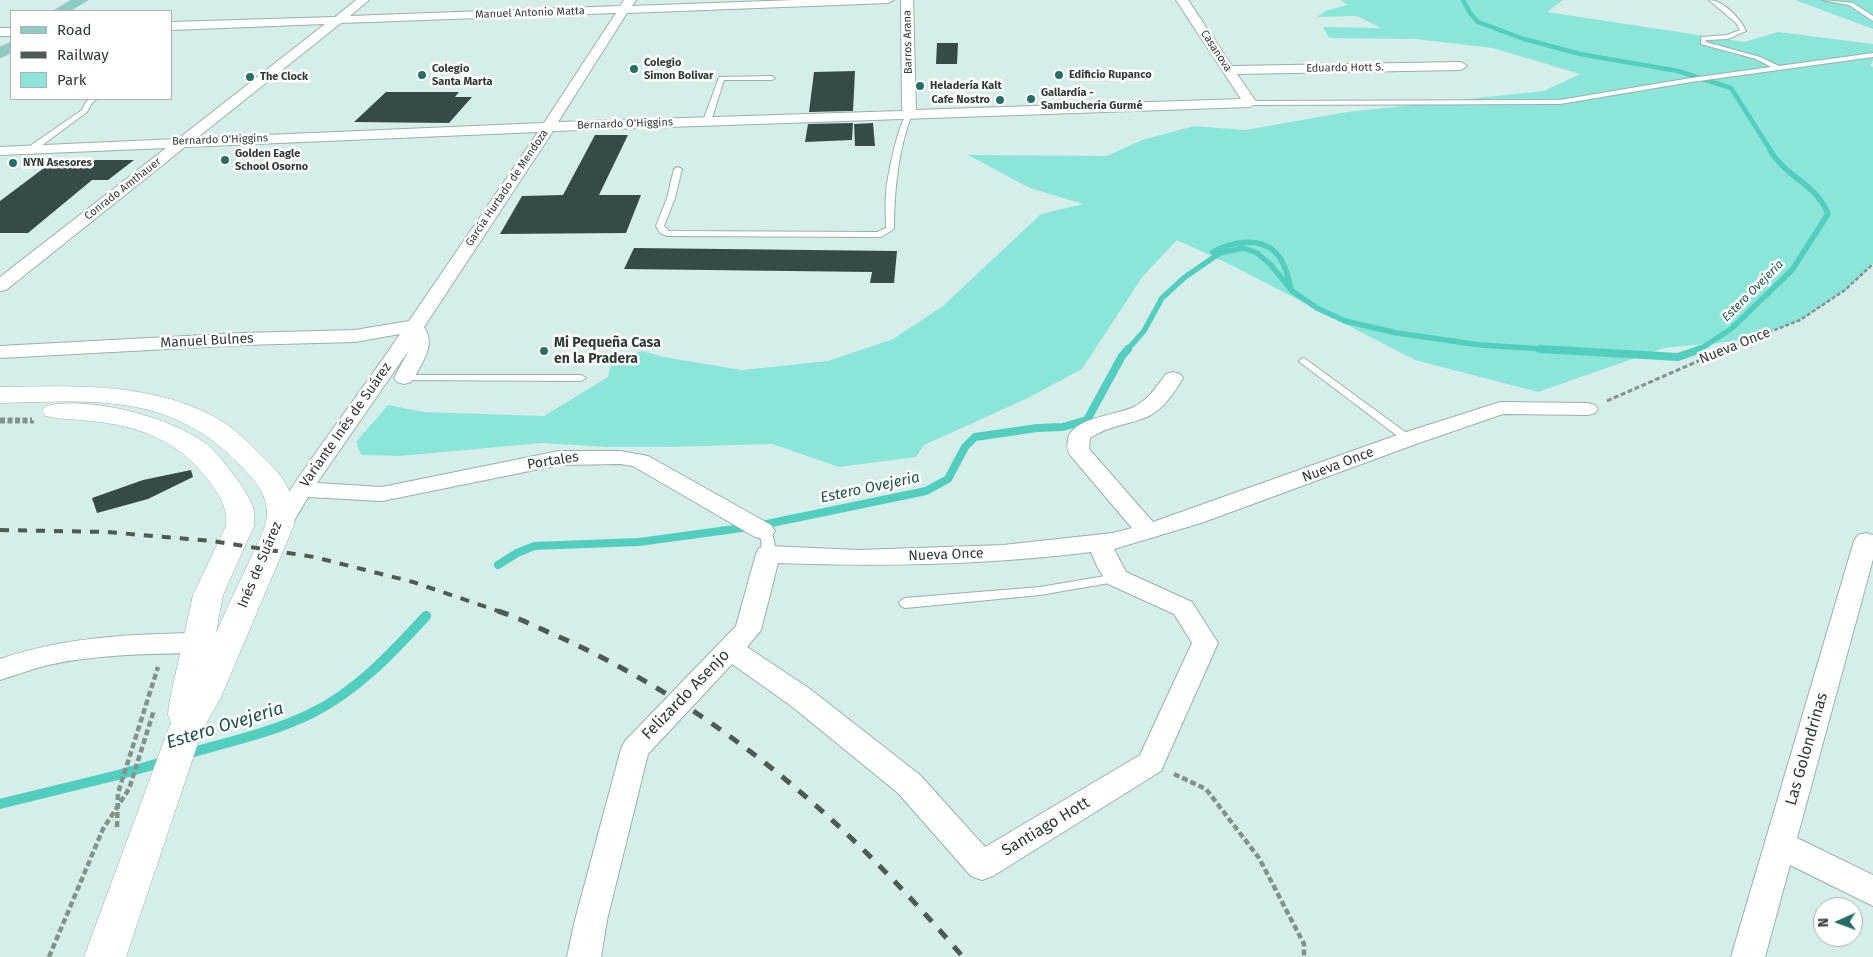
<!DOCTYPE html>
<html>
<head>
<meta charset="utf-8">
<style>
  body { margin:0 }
  #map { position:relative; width:1873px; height:957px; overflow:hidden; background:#d6eeea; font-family:"Fira Sans",sans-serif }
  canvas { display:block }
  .legend { position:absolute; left:10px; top:10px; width:162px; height:90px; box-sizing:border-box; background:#fff; border:1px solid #acb0af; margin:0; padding:6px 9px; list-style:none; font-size:15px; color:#303a38 }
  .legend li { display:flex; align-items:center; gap:10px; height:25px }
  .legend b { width:25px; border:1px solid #acb0af }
  .north { position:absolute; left:1813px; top:897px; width:50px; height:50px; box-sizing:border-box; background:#fff; border:1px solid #acb0af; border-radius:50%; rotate:268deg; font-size:14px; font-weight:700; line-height:20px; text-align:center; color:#303a38 }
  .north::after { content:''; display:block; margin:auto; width:18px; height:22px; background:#266e65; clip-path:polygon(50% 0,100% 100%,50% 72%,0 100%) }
</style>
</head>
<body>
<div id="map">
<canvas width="1873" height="957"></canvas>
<ul class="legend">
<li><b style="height:6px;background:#8fcbc4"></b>Road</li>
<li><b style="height:6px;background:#4e5a58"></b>Railway</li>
<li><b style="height:14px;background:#8be6d9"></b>Park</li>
</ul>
<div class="north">N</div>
</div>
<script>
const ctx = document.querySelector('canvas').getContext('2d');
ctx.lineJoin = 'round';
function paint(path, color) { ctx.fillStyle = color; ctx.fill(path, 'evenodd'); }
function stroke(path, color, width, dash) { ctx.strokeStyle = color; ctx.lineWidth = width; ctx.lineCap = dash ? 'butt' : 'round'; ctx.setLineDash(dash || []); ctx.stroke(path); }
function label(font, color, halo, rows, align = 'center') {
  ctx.font = font + ' "Fira Sans",sans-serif'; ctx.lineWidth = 5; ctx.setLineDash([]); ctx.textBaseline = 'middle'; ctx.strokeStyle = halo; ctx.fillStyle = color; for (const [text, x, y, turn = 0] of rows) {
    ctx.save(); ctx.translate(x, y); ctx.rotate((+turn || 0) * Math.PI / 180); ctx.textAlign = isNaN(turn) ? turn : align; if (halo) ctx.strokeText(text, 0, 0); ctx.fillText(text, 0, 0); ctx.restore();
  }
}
const green = new Path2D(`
  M1341,0H1563L1547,12L1744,42L1778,32L1873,44V60L1871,66L1873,67V264L1845,290L1800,320L1746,340L1664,348L1538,392L1415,360L1229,264L1177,240L1143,276L1082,369L1028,398L924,445L916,457L839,467L772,444L667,447H608L542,443L400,456L361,455L356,442L388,405L423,412L544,416L608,377L612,359L642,351L664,357L742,370L828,361L893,339L943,306L1041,214L1083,204L1030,188L968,155L1107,156L1142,140L1194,126L1245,130L1347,112L1544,91L1580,74L1493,48L1415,39L1329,38L1323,27L1381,28L1357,16L1317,17L1325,11L1347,5Z
  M1795,0H1873V29Z`);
const streamFar3 = new Path2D(`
  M1463,0L1470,13L1478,22L1524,39L1580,54L1678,71L1731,88L1771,151`);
const streamFar2 = new Path2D(`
  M1213,252C1230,242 1260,236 1276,253C1285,262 1288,277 1291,289
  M1127,350L1144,331L1162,298L1185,277L1220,253L1243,248L1257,253L1270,264L1292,291L1317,308L1345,321L1397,333L1480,345L1560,350
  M1699,350L1731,329L1792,270L1828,214C1816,183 1785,177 1770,150`);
const streamFar1 = new Path2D(`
  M1540,349L1678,357L1701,349
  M498,565L517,553L534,546L639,542L757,526L926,491L948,479L965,447L975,437L1037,428L1063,427L1087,420L1122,356L1128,349`);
const stream = new Path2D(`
  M186,754C228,742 271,733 310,714C356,692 392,653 426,616
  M0,804L118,775L166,761`);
const building = new Path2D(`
  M937,43H958L957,64H936Z
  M855,71L853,111L809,112L814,72Z
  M386,92H459L455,97H472L449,123L354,122Z
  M853,123L852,140L805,142L808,124Z
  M873,123L875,146H855L854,124Z
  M595,135H628L599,195H641L626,233L500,234L522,196L563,195Z
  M95,160H134L108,180H92L28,233H0V201L44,168L85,167Z
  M634,248L897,251L894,283H870L872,272L624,269Z
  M191,470L193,477L148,499L97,513L92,498L143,480Z`);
const pathFar2 = new Path2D(`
  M1724,350L1800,320L1845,290L1873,264`);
const pathFar1 = new Path2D(`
  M1607,401L1726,349
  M0,419H32
  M0,422H34`);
const path = new Path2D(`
  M1174,774L1206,789L1259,858L1304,944V957
  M117,827L118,793L158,667
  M49,957L103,829L129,789L154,710`);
const lane = new Path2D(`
  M1709,0C1723,0 1741,19 1746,31L1728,39L1706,40V42L1760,57L1779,66L1873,53V57L1691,82L1560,104L1250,105L1247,103L1250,101L1560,100L1691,78L1771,67L1756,59L1701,44V37L1727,35L1740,30L1736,23Z
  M1822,0L1853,3L1873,16V21L1849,5Z
  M719,77L772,76L775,78L772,80H724L711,121L705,122L703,121Z
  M90,99H97L92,103L87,112L33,152H27V148L82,110L86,102Z
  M909,112L912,114C898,150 894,191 894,229L881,237L667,236L660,233L656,226L667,198L674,169L678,167L682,169L675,198L664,226L669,231L877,232L886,228C886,216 885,204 886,193C887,179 899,117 909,112Z
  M1304,358L1412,437L1413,439L1412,441H1404L1301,363L1299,361L1301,359Z
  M404,375H581L586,378L581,381L400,380L399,378L400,376Z
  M763,527C775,531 777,547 772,557H764C759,548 765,543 757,531Z
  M1117,574L1121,575L1123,578L1121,581L1040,595L905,608L901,606L899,603L901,600L905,598L1040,587Z`);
const street = new Path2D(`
  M356,0H369L350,16L620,6L624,0H636L632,6L795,0H894L888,3L627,13L558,122L902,111L901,0H913L916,110L1241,99L1176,0H1188L1232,66L1461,62L1467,66L1461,70L1237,74L1257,103L1250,107L553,131L424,327C436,345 423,361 414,378L411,382L404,384L397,382L394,378L409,350L317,483L382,487L559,451H620L648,456L771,525L775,531L771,537L763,539L755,537L633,466L620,464L559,465L382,501L308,497L288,531L280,533L272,531L268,525C308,459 357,398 400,334L355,342L243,345L0,358V346L243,333L355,330L409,321L538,132L185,147L6,290L0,291V277L166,148L0,155V147L178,139L325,24L171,30V22L335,17ZM616,13L544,123L197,138L341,23Z
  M0,28H11V36H0Z
  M1173,372L1180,374L1183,378C1175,392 1164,408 1149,416C1129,425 1109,425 1090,438L1089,449L1153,522L1400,434L1494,404L1501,402L1588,403L1595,405L1598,409L1595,413L1588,415L1503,414L1416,444L1201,523L1114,549L1126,572L1192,602L1218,643L1161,771L993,876L982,880L971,876L898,793L790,705L732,664L648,754L607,920L601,957H567L575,920L621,749L625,741L736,626L756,554L759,548L768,546L859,550L1003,545L1113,533L1132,528L1070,455C1067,450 1067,446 1068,440C1070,418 1117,415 1134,407C1148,400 1157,386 1166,374ZM1091,552L1097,566L1108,584L1174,614L1192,643L1140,755L985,847L920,775L810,689L747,647L761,630L778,563C883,567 987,565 1091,552Z
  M1866,533L1873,535V559L1797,838L1873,875V906L1790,865L1765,957H1731L1854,541L1858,535Z
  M198,633L207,636L211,643L207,650L198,653C148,654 97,654 48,665C32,669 16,675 0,680V659C64,637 130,634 198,633Z`);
const secondary = new Path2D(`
  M0,387C70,386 144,382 209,414C230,424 246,440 262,456C284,477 297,494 294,525L221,697L202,731L126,957H84L171,722L168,715L169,704L193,595L226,526C228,509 221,498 211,484C182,442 141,426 91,421C76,419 61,420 46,416L42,411L46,406C89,395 175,418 209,446C220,456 229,469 238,481C248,495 257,508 254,526L223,595L216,633C227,609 238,584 250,560C256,546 266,530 267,514C267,492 253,478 238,463C169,392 92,401 0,403Z`);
const primary = new Path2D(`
  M71,0H88L70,11H53Z
  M11,42V53L0,58V47Z`);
const railFar1 = new Path2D(`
  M0,530L107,532L212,541L314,557L413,582L501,612`);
const rail = new Path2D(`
  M498,611C520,618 542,630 564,639C726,714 848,823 963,957`);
const markers = [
  [634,69,5,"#266e65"],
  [422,75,5,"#266e65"],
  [1059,75,5,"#266e65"],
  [250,77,5,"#266e65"],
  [920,86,5,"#266e65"],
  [1031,99,5,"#266e65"],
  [1000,100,5,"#266e65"],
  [225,160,5,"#266e65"],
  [13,163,5,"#266e65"],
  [544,351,5,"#266e65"]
];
const farStreetnames = [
  ["Manuel Antonio Matta",530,13,-2],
  ["Barros Arana",908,42,-91],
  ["Casanova",1216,51,57],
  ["Eduardo Hott S.",1345,68,-1],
  ["Bernardo O'Higgins",625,124,-2],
  ["Bernardo O'Higgins",220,140,-2],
  ["García Hurtado de Mendoza",507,188,-56],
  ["Conrado Amthauer",123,189,-38]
];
const farPoinames = [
  ["Colegio",644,63],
  ["Simon Bolivar",644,76],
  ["Colegio",432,69],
  ["Santa Marta",432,82],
  ["Edificio Rupanco",1069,75],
  ["The Clock",260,77],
  ["Heladería Kalt",930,86],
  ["Gallardía -",1041,93],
  ["Sambuchería Gurmé",1041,106],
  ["Cafe Nostro",990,100,"right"],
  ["Golden Eagle",235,154],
  ["School Osorno",235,167],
  ["NYN Asesores",23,163]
];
const farWaternames = [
  ["Estero Ovejeria",1753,291,-45]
];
const streetNames = [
  ["Manuel Bulnes",207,341,-3],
  ["Nueva Once",1735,346,-22],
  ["Variante Inés de Suárez",346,425,-55],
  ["Portales",553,461,-9],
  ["Nueva Once",1338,465,-21],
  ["Nueva Once",946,555,-2],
  ["Inés de Suárez",260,565,-67]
];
const poiNames = [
  ["Mi Pequeña Casa",554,343],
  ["en la Pradera",554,359]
];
const waterNames = [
  ["Estero Ovejeria",870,488,-12]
];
const nearStreetnames = [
  ["Felizardo Asenjo",686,695,-46],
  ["Las Golondrinas",1807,749,-74],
  ["Santiago Hott",1046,827,-31]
];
const nearWaternames = [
  ["Estero Ovejeria",225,726,-17]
];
paint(green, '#8be6d9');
stroke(streamFar3, '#52cebe', 4.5);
stroke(streamFar2, '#52cebe', 5.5);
stroke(streamFar1, '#52cebe', 8);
stroke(stream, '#52cebe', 10);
paint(building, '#364b47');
stroke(lane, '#98b0ac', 2);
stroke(street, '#98b0ac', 2);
stroke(secondary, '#98b0ac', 1);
stroke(primary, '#c9cccb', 1);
stroke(pathFar2, '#81928f', 2.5, [4, 2]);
stroke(pathFar1, '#81928f', 3, [5, 2.5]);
stroke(path, '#81928f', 4.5, [6, 3]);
paint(lane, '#fff');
paint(street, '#fff');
paint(secondary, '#fff');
paint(primary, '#8fcbc4');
stroke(railFar1, '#4e5a58', 4, [9, 9]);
stroke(rail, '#4e5a58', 5, [11, 11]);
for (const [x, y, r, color] of markers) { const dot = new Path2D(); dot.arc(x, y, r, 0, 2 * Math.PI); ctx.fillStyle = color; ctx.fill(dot); stroke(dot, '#fff', 2); }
label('11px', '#303a38', '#fff', farStreetnames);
label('bold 11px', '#303a38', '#fff', farPoinames, 'left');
label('italic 12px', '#21554f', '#fff', farWaternames);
label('14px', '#303a38', '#fff', streetNames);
label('bold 14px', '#303a38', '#fff', poiNames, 'left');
label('italic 15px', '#21554f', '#fff', waterNames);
label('16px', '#303a38', '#fff', nearStreetnames);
label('italic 18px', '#21554f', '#fff', nearWaternames);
</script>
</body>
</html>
